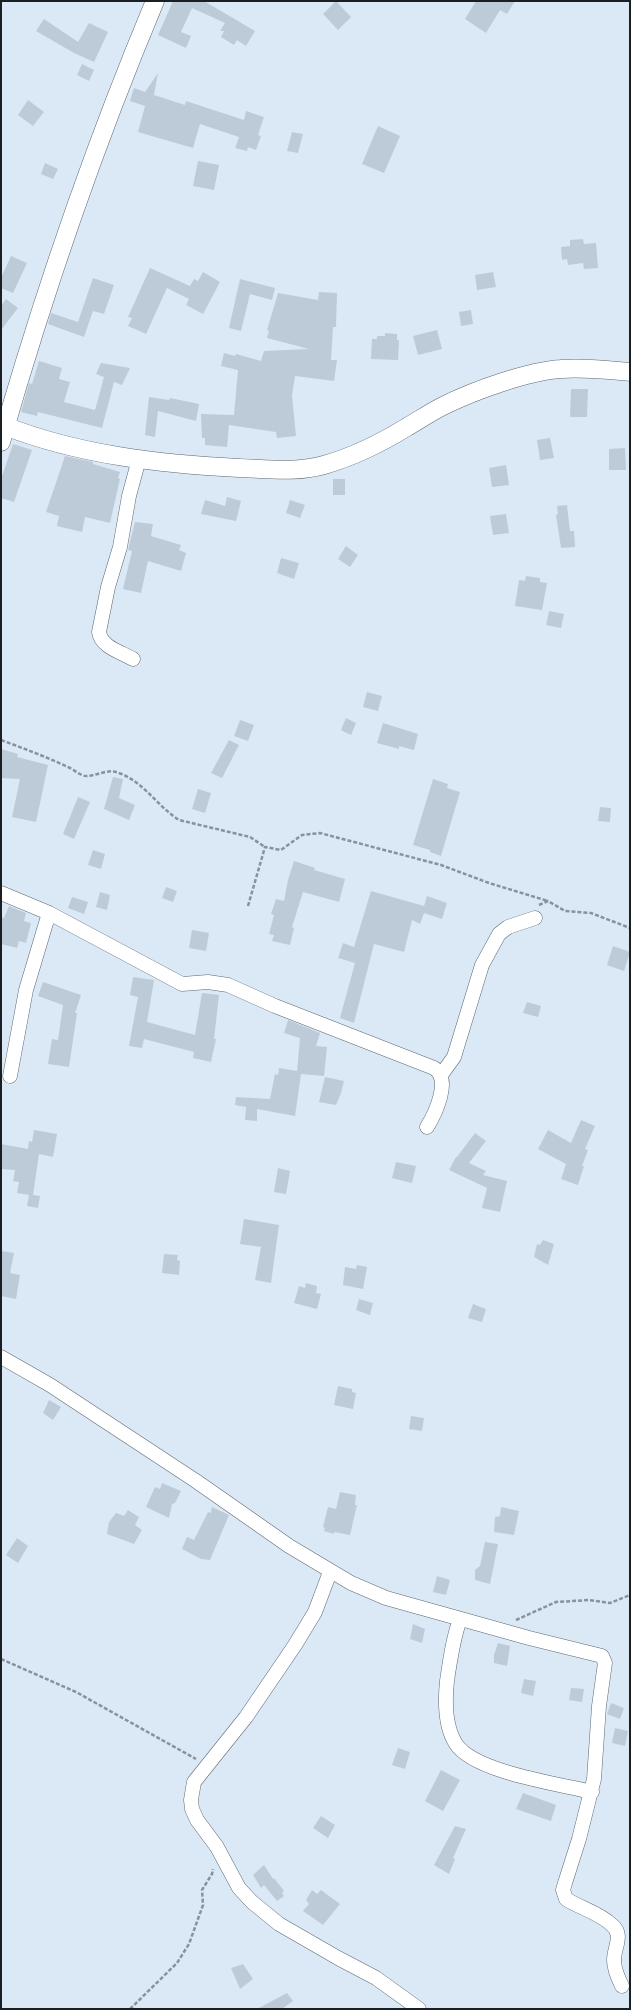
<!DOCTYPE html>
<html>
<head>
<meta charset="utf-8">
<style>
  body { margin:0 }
  #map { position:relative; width:631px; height:2010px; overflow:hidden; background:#dbe9f6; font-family:"Asap Condensed",sans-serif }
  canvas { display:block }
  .frame { position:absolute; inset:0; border:2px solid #1a1f24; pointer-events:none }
</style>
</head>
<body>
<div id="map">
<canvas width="631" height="2010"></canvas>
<div class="frame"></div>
</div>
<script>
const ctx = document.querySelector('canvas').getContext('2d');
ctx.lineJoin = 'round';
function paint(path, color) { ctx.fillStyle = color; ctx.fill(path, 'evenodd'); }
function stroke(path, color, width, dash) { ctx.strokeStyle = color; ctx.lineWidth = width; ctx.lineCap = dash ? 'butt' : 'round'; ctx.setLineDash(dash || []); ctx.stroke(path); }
const building = new Path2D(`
  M173,1H204L255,31L246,46L237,40L234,45L221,37L224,31H220L225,23L192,8L181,32L191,36L186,48L158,35Z
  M336,1L351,17L338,30L323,14Z
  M476,1H515L507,14L500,10L486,33L465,19Z
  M44,19L78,42L89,23L108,32L94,62L74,53L36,31Z
  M82,64L94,70L89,81L77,75Z
  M158,73L154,95L185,105L186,101L244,120L246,111L264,117L258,135L261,136L256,150L248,147L247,151L235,148L239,137L200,124L193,148L138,132L145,106L130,101L134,88L145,92Z
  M28,100L44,112L33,126L18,115Z
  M378,126L400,136L384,173L362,164Z
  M292,132L303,134L298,153L287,151Z
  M198,161L219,165L214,190L193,186Z
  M45,163L58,169L53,179L41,174Z
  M583,239L584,244L596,243L598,268L584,269L583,263L568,265L567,259L562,260L561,247L570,246V240Z
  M11,256L27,263L13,293L1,288V278Z
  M150,268L190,286L194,279L198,281L203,272L220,282L203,314L186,305L189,299L167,288L146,334L128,326L132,318L128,317Z
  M493,272L496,287L477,290L475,275Z
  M93,278L114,285L104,314L93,311L84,337L48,324L51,313L78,322Z
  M240,279L275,288L272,300L250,294L241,331L229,328Z
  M319,292L337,293L336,327H333L331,360H337L334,381L295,376L292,396L296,436L277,438L276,432L229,425L227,447L205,445V438H202L201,414L234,415L238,370L221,366L224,353L235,356L236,354L261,361L264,351L309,349L267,338L269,331L267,330L278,293L318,300Z
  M6,299L18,308L1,330V306Z
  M471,310L473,324L461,326L459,312Z
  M437,330L442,349L418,355L413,336Z
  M385,333L397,334V340H399L398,360L371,359L372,339H377V336H385Z
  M39,361L62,368L59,379L70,382L64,402L95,410L104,377L96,374L101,363L130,368L122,385L114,382L102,428L38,412L37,416L21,412L29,383L32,384Z
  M571,389H588L587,417H570Z
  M149,397L169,400L170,398L199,404L196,421L158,411L155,437L145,435Z
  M550,438L554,458L540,460L537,440Z
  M13,444L32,450L14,502L1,498V479Z
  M625,448L626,470H609V449Z
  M65,456L93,462V464L120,472L118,478L120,479L110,523L85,517L82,532L57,526L59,516L46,512Z
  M506,465L509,485L492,487L489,468Z
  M333,479H345V495H333Z
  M227,497L241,501L236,521L201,514L205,500L225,506Z
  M290,500L305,505L300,518L286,513Z
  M567,505L570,531H574L575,547L561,548L556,515L558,514L557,506Z
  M506,514L509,533L493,535L490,516Z
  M135,522L153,524L151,536L181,545L179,550L186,553L181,571L148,561L141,593L123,589L132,551L128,550Z
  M346,546L358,555L350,567L338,559Z
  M281,558L299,563L294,579L277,573Z
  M526,576L540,578V582L547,583L542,610L515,606L519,580L525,581Z
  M549,611L564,614L561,628L546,625Z
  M367,692L382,696L378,711L363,707Z
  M346,718L356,723L351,735L341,730Z
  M240,720L254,725L248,741L234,736Z
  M383,723L418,734L414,750L399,746V749L377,743Z
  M229,740L239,745L222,778L211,773Z
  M1,749L18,754L17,757L48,765L36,822L12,817L20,779L1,778Z
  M113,777L123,779L119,798L135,805L129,820L104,809Z
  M433,779L448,784L447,788L460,792L441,856L430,852V850L413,845Z
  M198,789L211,793L205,813L192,809Z
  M78,797L90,802L74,839L63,834Z
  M600,807L611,808L610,822L598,821Z
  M93,850L105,854L101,869L88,865Z
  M294,861L315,868L314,870L345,879L339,902L303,892L292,927L294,928L290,945L272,941L274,935L269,934L274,915L271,914L276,899L284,901L288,880Z
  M166,887L177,891L173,902L162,898Z
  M371,891L424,906L427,896L447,903L442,919L424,913L420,924L412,920L404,952L374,944L354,1023L340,1018L355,963L338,958L343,943L354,947Z
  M100,892L110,895L107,910L96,907Z
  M72,897L88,902L84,914L68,908Z
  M9,906L26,913L24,921L31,923L26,943L19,941L17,948L1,944V917L4,918Z
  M192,930L209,933L206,951L189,948Z
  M613,946L630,952L624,971L607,965Z
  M133,977L154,980L147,1022L195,1035L202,993L219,995L214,1039H216L211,1062L193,1058L194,1052L144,1039L142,1048L129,1046L138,997L130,995Z
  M43,982L81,995L75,1013H77L69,1067L48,1064L52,1039L58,1040L63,1005L38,996Z
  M527,1002L541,1006L538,1017L523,1013Z
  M288,1020L320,1033L316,1046L327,1047L324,1076L301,1074L295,1116L257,1109V1121L245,1120L246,1107L235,1105L236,1097L270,1099L275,1074L278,1075L279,1068L297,1071L300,1038L284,1033Z
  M325,1077L344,1081L341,1093L336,1105L319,1102Z
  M581,1120L595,1126L585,1149L588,1150L582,1166H584L578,1185L561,1179L566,1164L538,1149L548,1130L571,1143Z
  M34,1130L57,1134L53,1157L39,1154L33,1195L40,1196L38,1208L27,1206L29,1195L17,1193L19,1182L13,1181L15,1170L1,1169V1144L28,1149L29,1141L32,1142Z
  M475,1133L486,1141L469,1163L486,1171L483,1175L507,1181L500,1212L482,1208L487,1188L449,1170L456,1157H457Z
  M396,1162L416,1166L412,1183L392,1178Z
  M278,1168L290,1171L286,1194L274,1192Z
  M244,1219L279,1225L271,1283L255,1280L261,1247L240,1244Z
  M543,1240L554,1244L548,1265L534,1257L537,1244L540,1245Z
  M1,1251L14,1253L10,1273L20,1275L16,1299L1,1296Z
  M164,1254L178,1255L177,1260L180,1261L179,1275L162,1273Z
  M357,1265L367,1267L363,1289L343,1285L345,1267L356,1269Z
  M306,1283L317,1286L316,1293L321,1294L317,1309L294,1303L299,1286L305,1288Z
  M359,1299L373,1303L370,1315L356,1310Z
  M473,1304L486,1309L482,1322L468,1318Z
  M338,1386L352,1389V1392L356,1393L353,1409L334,1405Z
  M49,1400L61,1407L53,1420L43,1413Z
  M411,1416L424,1418L422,1431L409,1429Z
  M162,1483L181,1491L175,1503L172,1504L169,1518L146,1507L155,1487L160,1489Z
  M340,1492L356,1495L355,1505H357L350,1535L334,1532V1534L324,1531L325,1528L323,1527L328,1507L336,1509Z
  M212,1507L229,1515L210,1560L201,1559L182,1549L187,1537L194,1540L208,1512L211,1513Z
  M501,1507L519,1511L514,1535L494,1532L495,1517L500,1516Z
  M128,1510L139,1517L135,1525L142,1530L134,1544L107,1534L109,1522L116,1513L124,1516Z
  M17,1538L28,1546L18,1563L6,1555Z
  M485,1542L498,1544L490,1584L475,1580V1570L480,1566Z
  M437,1576L450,1580L446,1595L433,1592Z
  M413,1624L425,1629L422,1643L410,1639Z
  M498,1643L510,1646L507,1666L494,1663V1655Z
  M524,1679L536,1681L533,1696L521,1693Z
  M571,1688L584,1689L582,1702L569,1700Z
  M611,1703L624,1708L620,1719L607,1714Z
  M615,1728L628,1731L625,1746L612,1743Z
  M398,1748L410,1752L405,1769L392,1765Z
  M441,1770L460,1780L443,1811L425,1801Z
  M523,1793L556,1805L551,1821L516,1809Z
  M321,1816L335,1825L328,1838L313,1828Z
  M455,1826L466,1829L453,1858L455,1859L449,1874L434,1865Z
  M264,1865L273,1879L274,1878L284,1891L282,1893L284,1896L277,1901L264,1885L261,1888L253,1875Z
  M312,1890L317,1894L321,1890L340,1904L323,1925L303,1911L309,1904L306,1900Z
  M243,1964L253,1979L240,1989L231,1968Z
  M287,1993L293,2001L282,2009H257Z`);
const path = new Path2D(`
  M1,740C25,749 47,757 70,768C74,770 81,776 86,776C97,776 108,768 119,773C144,782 157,806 179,820L250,837L265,847
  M539,905L548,901L565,911L591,913L630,928
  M248,906L265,847L281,850L302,835L320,833L441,865L489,883L548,901
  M516,1620L556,1602L589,1600L610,1603L630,1595
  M1,1659L76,1692L196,1759
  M130,2009L177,1963L189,1944L203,1905L202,1890L212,1874L213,1869`);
const minor = new Path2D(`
  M133,659C121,652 101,647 99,632L108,587L120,547L129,496L139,459
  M1,893L49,913L182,984L208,982L228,985L275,1006L434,1068C452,1079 435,1114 427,1127
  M441,1075L454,1057L482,965L499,934L508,927L535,918
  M10,1076L26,990L49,913
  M1,1357L50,1385L196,1481L289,1546L351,1583L386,1598L529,1638L602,1656L605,1663L599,1706L594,1779L579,1839L565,1883L563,1890L566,1899C580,1908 600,1913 612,1925C624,1935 614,1947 614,1960C614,1969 618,1978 622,1986
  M330,1572L315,1612L295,1645L246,1717L194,1782L191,1800L192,1809L197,1820L217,1847L239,1888L252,1902L279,1924L338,1958L376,1978L419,2009
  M460,1619C453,1639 450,1660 447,1681C445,1700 445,1727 456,1744C474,1772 559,1784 592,1792`);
const tertiary = new Path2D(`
  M5,426C79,455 161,464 239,468C267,469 296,473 324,465C352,457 381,443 407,427C419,420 431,412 443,406C473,391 528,371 561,369C583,367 609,370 630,372
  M1,442C44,292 95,144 155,1`);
paint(building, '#bdcbd8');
stroke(minor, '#5b6773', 15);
stroke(tertiary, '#5b6773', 19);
stroke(path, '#88929c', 2.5, [4, 2]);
stroke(minor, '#fff', 14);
stroke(tertiary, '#fff', 18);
</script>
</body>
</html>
